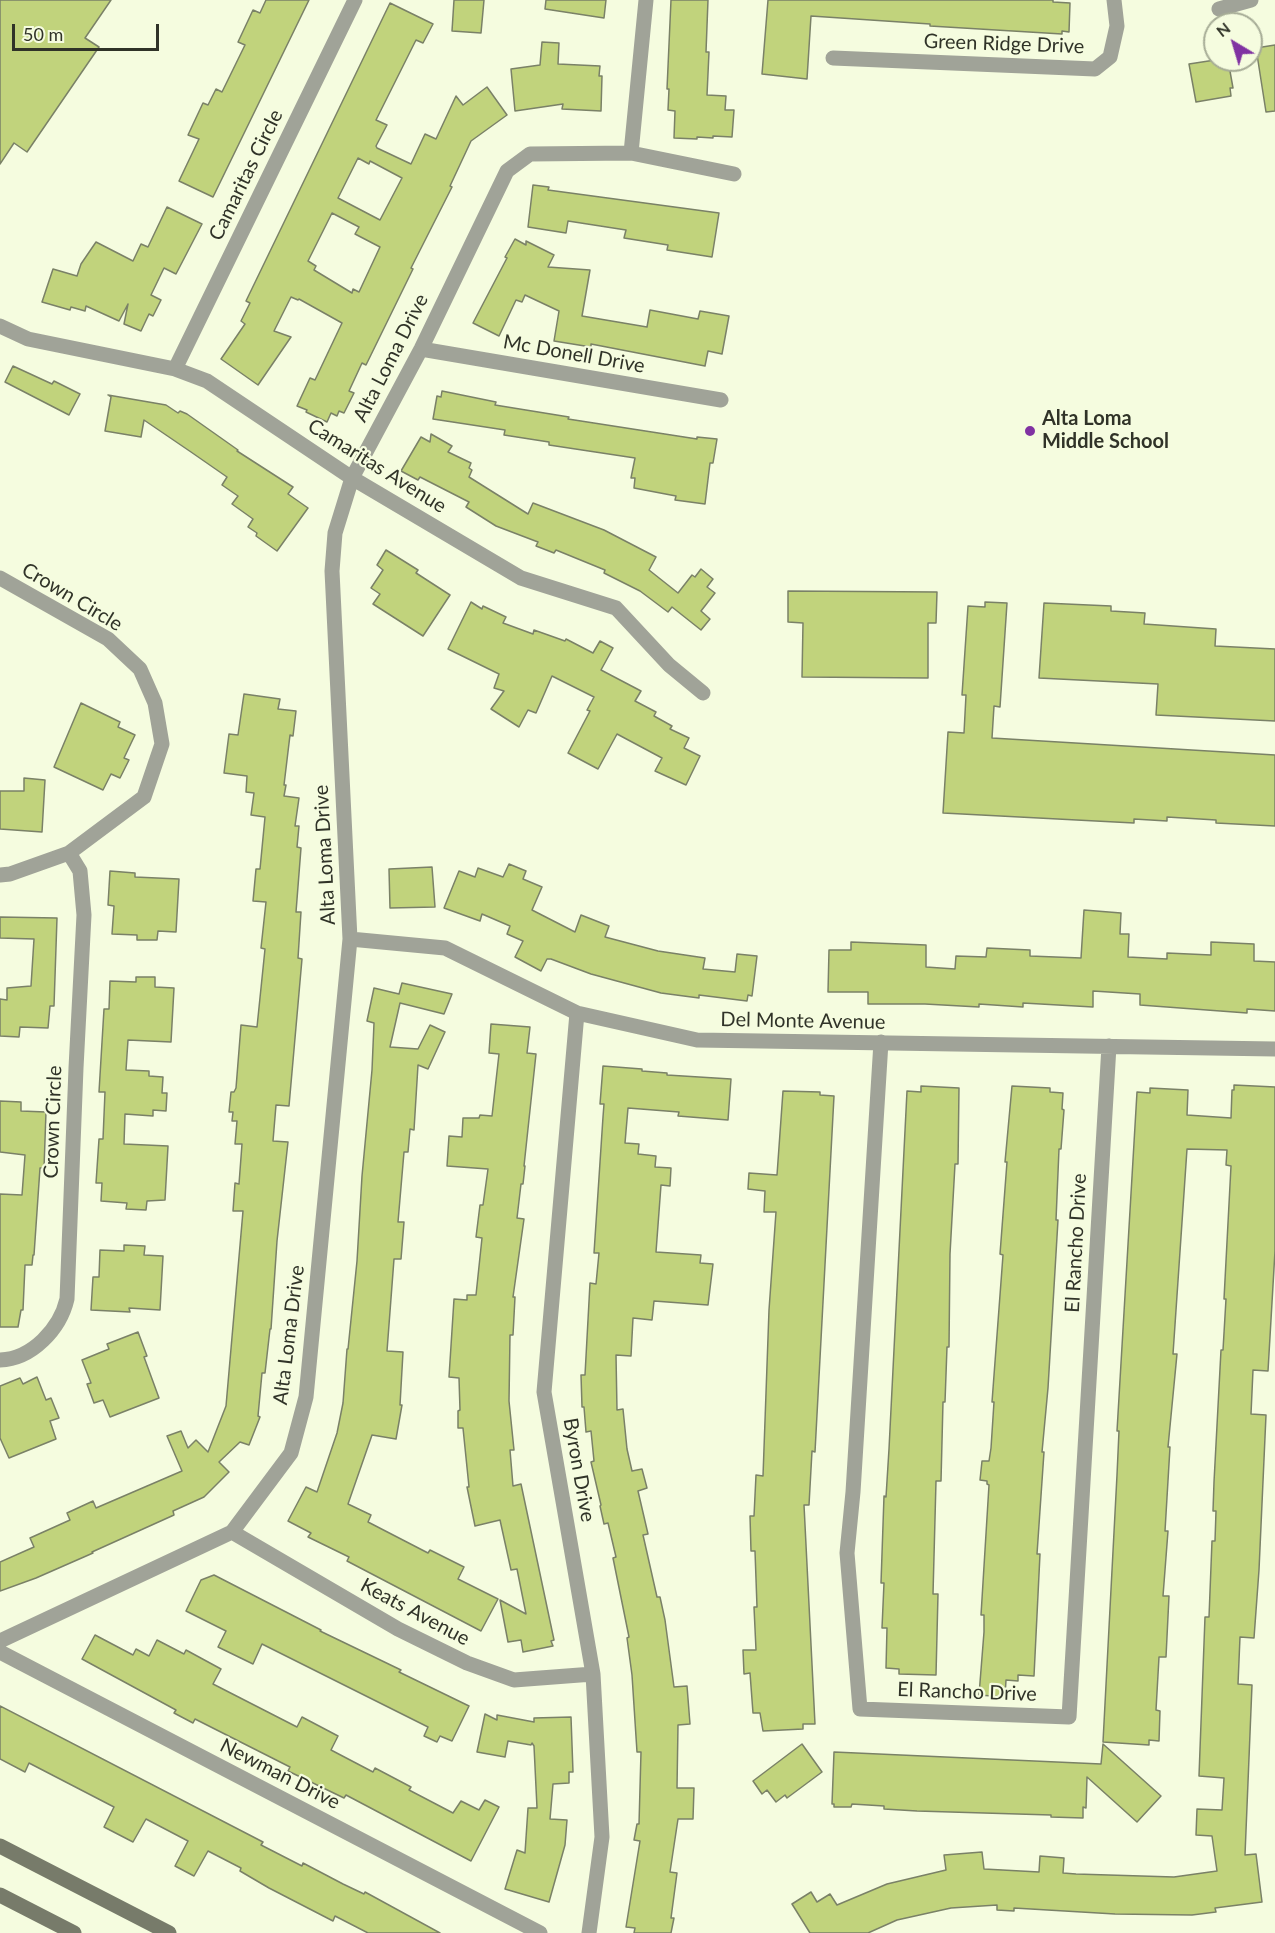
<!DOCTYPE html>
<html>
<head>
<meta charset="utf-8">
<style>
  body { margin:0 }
  #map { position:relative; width:1275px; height:1933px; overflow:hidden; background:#f5fcdf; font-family:Lato,sans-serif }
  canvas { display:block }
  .north { position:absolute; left:1203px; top:12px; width:60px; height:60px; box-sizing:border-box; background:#f5fcdf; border:2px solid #a6ac96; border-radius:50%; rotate:322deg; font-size:16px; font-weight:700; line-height:24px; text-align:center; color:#303328 }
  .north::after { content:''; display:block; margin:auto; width:21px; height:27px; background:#8032a2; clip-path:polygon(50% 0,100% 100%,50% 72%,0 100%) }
  .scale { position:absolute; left:12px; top:24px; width:147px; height:27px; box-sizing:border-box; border:3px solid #303328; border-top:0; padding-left:8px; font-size:18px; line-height:21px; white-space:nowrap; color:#303328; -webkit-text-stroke:4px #f5fcdf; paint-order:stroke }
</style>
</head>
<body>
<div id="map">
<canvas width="1275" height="1933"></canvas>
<div class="north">N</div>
<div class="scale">50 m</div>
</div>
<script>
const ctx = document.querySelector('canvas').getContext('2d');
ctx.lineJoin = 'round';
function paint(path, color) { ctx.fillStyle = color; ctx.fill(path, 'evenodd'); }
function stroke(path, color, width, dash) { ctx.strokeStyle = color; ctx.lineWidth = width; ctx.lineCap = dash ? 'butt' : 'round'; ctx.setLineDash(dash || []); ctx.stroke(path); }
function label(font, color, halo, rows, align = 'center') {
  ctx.font = font + ' Lato,sans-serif'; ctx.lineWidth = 4.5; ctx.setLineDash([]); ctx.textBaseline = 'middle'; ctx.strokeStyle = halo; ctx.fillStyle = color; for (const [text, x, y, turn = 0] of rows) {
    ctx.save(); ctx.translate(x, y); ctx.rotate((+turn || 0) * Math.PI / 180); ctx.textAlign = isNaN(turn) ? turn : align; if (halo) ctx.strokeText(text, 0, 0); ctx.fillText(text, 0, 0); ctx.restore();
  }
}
const building = new Path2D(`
  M0,0H111L85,38L99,47L27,152L14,143L0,164Z
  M266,0H309L213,197L179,181L199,139L188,135L203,103L208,105L216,89L222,92L245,45L238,42L253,10L260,13Z
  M454,0H484L481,33L452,31Z
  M546,0H606L604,18L545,9Z
  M671,0H708L706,52H709L707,95L726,96L725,110H734L732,137L713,136V138L697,137V139L674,138L675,111L668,110L669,89H667Z
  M768,0H1053V2L1070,3L1069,32L1062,31V34L930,26V24L811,16L807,79L762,74Z
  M390,3L433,24L423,43L416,40L376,120L387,125L376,146L377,148L411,164L425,134L436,139L456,96L463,105L487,87L507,115L471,141L450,186L452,187L411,268L413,269L366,365L362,363L349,391L354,393L344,413L339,411L337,416L331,413L327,422L306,412L307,410L297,406L310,378L315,380L342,323L299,299L298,300L291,297L274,331L291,337L258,385L221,359L245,324L241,321L250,303L246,301ZM358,158L369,164L370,161L402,178L380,220L338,198ZM332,213L359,227L355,234L380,247L359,292L353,289L352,293L314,270L316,266L308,261Z
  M542,42L559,43L558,64L600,66L599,76H602L601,111L562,109L563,104L515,111L511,69L540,65Z
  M1275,45V111L1266,112L1256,48Z
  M1215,60H1228L1233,88H1230L1231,96L1196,102L1189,64Z
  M533,185L549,187L548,190L719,213L712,257L667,250L668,245L624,238L626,230L568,221L566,233L528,227Z
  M167,207L202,224L176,274L164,268L151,295L161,300L153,316L149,314L141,331L124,324L128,304L119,321L86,306L85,311L71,307L70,310L42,302L53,269L77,276L81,264L96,242L133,261L141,244L148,247Z
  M515,239L526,245V241L554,255L548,267L590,270L582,316L647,327L650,310L698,319L700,311L729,316L722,354L708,351L705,366L591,344V347L554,341L559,311L525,295L522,302L516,300L499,336L473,323L507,258L505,257Z
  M13,366L52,384L54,381L80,394L69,415L5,382Z
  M442,391L496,402L495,405L569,417L568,419L697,439V437L717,439L713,463H710L705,504L675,500L676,496L634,488L635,478H631L635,458L549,445V442L504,435L505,430L433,419L437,396L441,397Z
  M108,395L166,405L178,413L180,411L187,414L238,450L237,451L293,487L288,494L308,508L277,551L256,536L257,533L248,527L253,519L232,504L238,496L222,485L227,477L191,452L144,420L141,437L105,431L111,397Z
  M431,434L452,446L448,452L471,463L469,468L472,470L469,477L528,514L533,503L604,530L656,557L649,570L678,593L692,575L695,577L701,569L713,579L707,587L715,593L701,611L710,619L701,630L672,607L668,612L640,591L604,573L605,570L556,550L554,553L536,546L538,542L496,526L466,507L469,502L420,477L418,480L401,471L421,437L430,442Z
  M386,550L418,570L416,573L450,595L423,636L373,604L380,594L371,588L383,570L377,565Z
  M788,591L937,592L936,623H928V678L802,677L803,623L788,622Z
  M471,602L482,609L483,606L506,617L503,623L533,634L534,630L565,641L566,639L593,653L600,641L613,648L601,670L641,691L635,701L656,712L654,716L672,726L670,729L689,738L684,748L700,756L686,785L655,771L662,758L617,734L598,769L568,753L590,711L587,710L594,697L552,676L536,713L528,710L519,727L491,709L504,691L494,688L499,674L448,649Z
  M985,602L1007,603L1000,707L994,706L992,738L1275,755V826L1216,823V820L1167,817V821L1134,819V823L943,813L948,732L964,733L966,695H962L968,606L985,607Z
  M1044,603L1111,606V611L1145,613L1144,624L1216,629L1215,646L1275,649V721L1156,715L1158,684L1039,678Z
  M244,694L280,699L278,709L296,711L293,736L290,735L284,785H286L284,796L299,798L295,826H299L297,847L301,848L296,912H301L298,958L302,959L289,1106L276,1105L273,1141L288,1142L277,1241L271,1329H270L265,1373H262L258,1416L260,1417L249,1445L240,1442L219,1462L229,1472L204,1497L173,1511L174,1515L92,1552L93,1553L36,1578L0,1591V1562L34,1547L30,1538L70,1520L67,1513L93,1501L96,1508L182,1471L167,1436L181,1431L188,1448L196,1440L208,1452L226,1406L243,1211H233L235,1183L239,1184L242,1144H235L237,1121H232L233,1112H229L231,1092H234L236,1088L241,1025L257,1027L265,949L261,948L266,902L253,901L256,869H260L265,817L251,815L254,793L246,792L247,776L224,773L229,734L238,735Z
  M81,703L120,722L118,727L135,735L124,758L129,760L120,778L111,774L103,790L54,767Z
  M24,778L45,780L42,832L0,829V791H24Z
  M509,864L526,871L523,879L542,887L532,910L575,932L581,915L609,926L605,937L658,951L705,958L703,969L735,972L737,954L757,956L752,996L748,995L747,1001L699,995V998L661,993L591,974L551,959H547L541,971L515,957L523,941L507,934L510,926L482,914L480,921L444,908L459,871L475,877L478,868L503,877Z
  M432,867L435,907L390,908L389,869Z
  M110,871L135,873V877L179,879L176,932L158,931L157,940H137V935L112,934L114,906L108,905Z
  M1084,910L1121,913L1120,934H1129L1128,957L1167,959V953L1211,955V942L1254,944V961L1275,962V1011L1247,1009V1013L1140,1005V994L1093,991V1007L1023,1003V1007L979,1004V1007L925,1004H868V992H828L829,950H851V942L926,945V967L955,969L956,956L986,957L987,948L1030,950V956L1081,958Z
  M0,917L57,918L54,1006H50L48,1028L20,1027L19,1037L0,1036V999L7,1000V988L31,986L34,939L0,938Z
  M136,977H155V987L174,988L171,1042L128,1040L126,1070L149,1071V1076L163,1077L162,1093H167L166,1111L153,1110V1116L125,1114L124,1144L168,1146L165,1200L147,1201L146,1210L126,1209L127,1203L101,1201L102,1183H96L99,1139H103L105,1092H99L104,1009H109L110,981L136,982Z
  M402,983L452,994L444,1014L400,1003L390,1047L418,1049L430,1025L445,1032L428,1069L418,1065L414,1130L410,1129L408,1152H404L398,1222H404L401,1259H394L387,1351L403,1352L400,1405H402L396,1439L372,1435L348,1504L371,1515L368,1522L428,1553L430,1550L464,1567L458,1579L498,1599L481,1631L347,1561L349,1557L308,1537L311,1533L288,1521L306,1487L317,1492L337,1433L343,1403L347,1349H348L357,1261L362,1176L372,1070L374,1023L367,1021L374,988L399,994Z
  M491,1024L530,1027L527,1053L536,1054L524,1166H525L523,1184H521L517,1218L524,1219L513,1297H515L513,1335H510L509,1401L514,1450H510L513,1486L521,1484L554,1640L551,1641L553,1646L523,1652L521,1640L508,1642L500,1600L526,1614L517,1569L511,1570L500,1520L475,1526L467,1487H469L463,1428H458V1411L460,1410L459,1378L449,1377L454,1299L467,1300V1295H476L482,1238L476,1237L480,1205H483L488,1169L447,1166L449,1136L462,1137L463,1118H479L480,1115L492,1116L499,1054L489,1053Z
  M603,1066L642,1069V1071L667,1073V1075L731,1079L728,1120L678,1116L679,1112L628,1108L625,1143L639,1144L638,1154L656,1156L655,1167L671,1168L670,1186L661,1185L656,1252L701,1255L700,1263L713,1264L708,1305L654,1301L652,1320L633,1318L631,1356L616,1355L617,1410L623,1409L627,1449L632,1471L642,1469L647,1488L638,1491L648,1534L643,1535L657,1597H660L665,1620L674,1687L687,1686L690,1724L678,1725L677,1788H694L693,1819H678L670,1872L677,1873L671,1918H674L671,1933H634L635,1928L626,1927L640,1841L634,1840L637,1824H639L641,1752H637L632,1675L627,1638L629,1637L613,1558L616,1557L608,1523L604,1524L600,1506L601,1505L591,1462L594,1461L591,1431L586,1432L584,1407H582L581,1375H585L590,1283L596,1284L599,1253H594L603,1117L604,1104H600Z
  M1234,1085L1275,1087V1251L1268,1371L1253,1370L1251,1414L1266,1415L1259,1570L1254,1638L1240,1637L1238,1684L1252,1685L1245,1855L1256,1854L1262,1902L1215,1908L1216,1912L1192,1915L1115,1914L1014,1908V1911L997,1910V1905L951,1908L897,1920L868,1933H810L792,1904L811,1892L817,1902L830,1894L837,1905L887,1884L946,1870L944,1855L982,1852L984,1869L1039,1872L1040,1856L1064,1858L1063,1873L1076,1874L1174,1877L1217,1871L1212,1836L1196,1835L1197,1809L1222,1810L1224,1778L1199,1776L1205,1617H1209L1212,1541H1215L1216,1511H1213L1214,1482L1221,1350H1223L1226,1299H1224L1231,1166L1226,1165L1227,1150L1187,1149L1173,1354H1177L1168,1447H1170L1165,1531H1168L1163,1596H1169L1166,1657H1159L1156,1710L1160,1711L1159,1741L1149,1740V1745L1103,1742L1117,1475L1119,1431H1117L1137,1092L1150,1093V1088L1188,1090L1187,1115L1231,1118L1232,1090H1234Z
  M921,1086L959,1088L958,1164H955L950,1254L949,1347H947L945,1402H943L941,1481H936L933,1594H938L936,1675L899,1674V1669L886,1668L887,1628H882L884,1583H881L884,1496L886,1497L889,1449L907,1091L921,1092Z
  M1012,1086L1050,1088V1092L1063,1093L1062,1109L1064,1110L1061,1149H1059L1056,1220H1058L1048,1388L1042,1452H1044L1037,1554H1040L1034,1676L1018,1675V1681L1006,1680L1005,1697L979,1695L984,1632V1615H981L989,1485L987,1484V1481L980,1480L982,1461H989L991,1448L994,1402H992L1003,1255L1000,1254L1007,1162H1005Z
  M783,1091L820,1092V1095L834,1096L815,1452L812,1451L809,1505H804L815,1724H803V1729L763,1731L760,1713H753L750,1673L744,1674L743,1650H756L754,1607H757L755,1551H751L750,1516H754L756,1475L763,1476L769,1310L776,1212H764L765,1191L748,1189L749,1173L777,1175Z
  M0,1101L21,1102V1111L46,1112L44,1168H40L34,1255H33L32,1265H25L23,1310H21L18,1327H0V1194L22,1195L25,1155L0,1152Z
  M124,1245L145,1246L144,1255L163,1256L160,1310L129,1308L130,1312L91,1310L93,1277H99L100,1250L124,1251Z
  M138,1332L147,1356L144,1357L159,1398L110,1417L103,1400L94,1403L87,1384L91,1383L82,1360L109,1349L107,1344Z
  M37,1377L46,1400L51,1398L59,1418L50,1421L56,1439L9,1458L0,1438V1386L20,1378L23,1384Z
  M214,1575L321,1630L320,1631L401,1670L399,1672L469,1706L452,1741L440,1736L437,1742L424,1736L428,1727L262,1644L253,1664L218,1647L226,1631L186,1611L201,1580Z
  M95,1635L133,1655L136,1649L149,1656L157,1640L184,1654L186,1650L221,1669L213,1684L297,1727L302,1717L338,1736L331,1750L373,1772L375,1768L411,1787L409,1790L453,1813L461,1801L479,1810L485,1800L499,1807L471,1861L346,1795L344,1798L288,1771L290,1767L195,1719L193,1723L174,1713L176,1710L82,1659Z
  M0,1706L263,1842L261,1845L302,1866L303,1863L343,1884L364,1894L365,1892L440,1933H368L335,1916L333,1921L269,1888L240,1871L241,1868L208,1851L194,1876L175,1866L188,1841L146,1819L133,1842L104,1827L114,1807L29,1763L25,1772L0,1759Z
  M485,1714L497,1720V1715L534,1722V1718L571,1717L573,1772H569V1783L553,1784L550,1819L567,1820L565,1845L549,1902L505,1889L517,1850L525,1853L528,1808H537L534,1746L532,1743L531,1745L508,1741L505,1757L477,1752Z
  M802,1744L822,1772L787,1798L785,1795L776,1802L767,1790L762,1794L753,1781Z
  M1103,1744L1161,1796L1137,1822L1087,1777L1086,1808L1083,1807V1818L1051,1817V1815L917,1811L884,1809V1806L852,1804L851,1807H834V1804H832L834,1752L1101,1764Z`);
const street = new Path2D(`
  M1219,9L1251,0
  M833,58L1095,69L1110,57L1117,26L1114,0
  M631,153L646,0
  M0,326L28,339L175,369L207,381L352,478L521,578L616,608L669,665L703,693
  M421,349L721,400
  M175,369L355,0
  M0,578L108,639L140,669L155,703L162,744L144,797L69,853L10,874L0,875
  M350,939L445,948L577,1013L697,1040L1275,1049
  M577,1013L544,1392L593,1674L602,1837L589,1933
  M881,1042L853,1492L847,1553L860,1709L1069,1717L1109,1046
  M0,1360C32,1359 60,1329 67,1299L76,1068L84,915L80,871L69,853
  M232,1532L398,1629L467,1663L514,1680L593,1674
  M0,1641L232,1532L291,1453L306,1397L350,939L332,571L335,533L352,478L421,349L507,171L530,154L631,153L734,174
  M0,1652L540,1933`);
const secondary = new Path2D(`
  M0,1846L169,1933
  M0,1895L74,1933`);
const markers = [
  [1030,431,6,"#8032a2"]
];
const streetNames = [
  ["Green Ridge Drive",1004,44,2],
  ["Camaritas Circle",246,175,-64],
  ["Mc Donell Drive",574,354,10],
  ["Alta Loma Drive",391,358,-63],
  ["Camaritas Avenue",377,466,32],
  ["Crown Circle",72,597,31],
  ["Alta Loma Drive",325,855,-93],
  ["Del Monte Avenue",803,1021,1],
  ["Crown Circle",53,1122,-88],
  ["El Rancho Drive",1076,1243,-87],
  ["Alta Loma Drive",289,1335,-83],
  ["Byron Drive",579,1470,80],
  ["Keats Avenue",415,1612,28],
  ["El Rancho Drive",967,1692,2],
  ["Newman Drive",280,1774,27]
];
const poiNames = [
  ["Alta Loma",1042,419],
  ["Middle School",1042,442]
];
paint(building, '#c1d37c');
stroke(building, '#7a8167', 1.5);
stroke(street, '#a0a398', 15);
stroke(secondary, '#777b6a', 15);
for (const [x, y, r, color] of markers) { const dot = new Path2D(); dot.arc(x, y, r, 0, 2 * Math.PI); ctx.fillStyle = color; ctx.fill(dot); stroke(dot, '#f5fcdf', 2); }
label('20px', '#303328', '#f5fcdf', streetNames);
label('bold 20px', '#303328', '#f5fcdf', poiNames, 'left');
</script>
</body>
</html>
